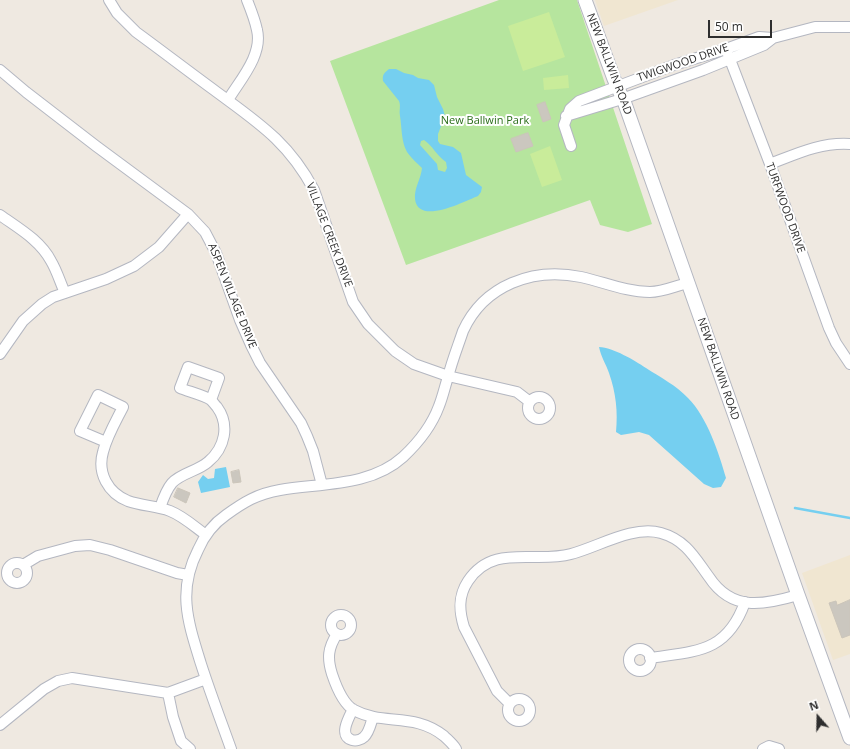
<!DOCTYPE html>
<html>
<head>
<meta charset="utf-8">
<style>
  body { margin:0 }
  #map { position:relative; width:850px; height:749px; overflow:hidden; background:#efe9e1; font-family:"Open Sans",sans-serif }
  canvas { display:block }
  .north { position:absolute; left:798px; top:697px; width:40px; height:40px; -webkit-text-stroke:3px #fff; paint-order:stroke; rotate:340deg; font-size:11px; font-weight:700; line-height:16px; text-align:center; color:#2e2e2e }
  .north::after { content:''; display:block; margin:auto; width:14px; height:18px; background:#2e2e2e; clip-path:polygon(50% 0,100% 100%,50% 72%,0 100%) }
  .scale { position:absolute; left:708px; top:20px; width:64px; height:18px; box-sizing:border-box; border:2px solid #2e2e2e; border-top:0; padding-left:5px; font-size:12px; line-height:14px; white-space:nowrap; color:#2e2e2e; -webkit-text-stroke:3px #fff; paint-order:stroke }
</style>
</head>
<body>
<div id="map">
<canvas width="850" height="749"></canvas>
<div class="north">N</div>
<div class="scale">50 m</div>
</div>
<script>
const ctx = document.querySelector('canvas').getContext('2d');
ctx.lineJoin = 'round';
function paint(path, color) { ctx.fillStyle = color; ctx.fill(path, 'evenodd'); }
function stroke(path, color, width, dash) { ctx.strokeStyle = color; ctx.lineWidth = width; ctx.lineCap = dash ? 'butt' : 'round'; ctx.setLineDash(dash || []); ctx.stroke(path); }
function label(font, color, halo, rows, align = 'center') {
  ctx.font = font + ' "Open Sans",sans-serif'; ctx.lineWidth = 4; ctx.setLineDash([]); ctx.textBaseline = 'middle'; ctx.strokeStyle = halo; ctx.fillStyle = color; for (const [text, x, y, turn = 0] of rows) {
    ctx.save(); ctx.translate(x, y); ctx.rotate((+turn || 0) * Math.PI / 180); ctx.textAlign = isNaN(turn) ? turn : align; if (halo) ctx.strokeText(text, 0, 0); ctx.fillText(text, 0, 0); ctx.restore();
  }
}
const education = new Path2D(`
  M595,0H678L604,26Z
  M850,555V654L833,660L802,573Z`);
const green = new Path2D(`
  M499,0H577L652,224L628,232L600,225L590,200L406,265L330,61Z`);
const pitch = new Path2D(`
  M549,12L565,57L523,71L508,26Z
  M568,75L569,88L544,90L543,78Z
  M550,146L562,180L542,187L530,154Z`);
const water = new Path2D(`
  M389,69H396L404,73L413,75L418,78L429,80L434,85L437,97L443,109L445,116L438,134V141L440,144L453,147L461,153L466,175L482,187L481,192L478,196C465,201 418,226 415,199C414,188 421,179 422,168C417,163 411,158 407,152C401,141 402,128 400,116C399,110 401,106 399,101L383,81C382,75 384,73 389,69ZM424,140C432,145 437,156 446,162L447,168L445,172L438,170L437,164L420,145L421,141Z
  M599,347C614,348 634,360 646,368C660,377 677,386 688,398C707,417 719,453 726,478L721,487L713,488L704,484L649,435L639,432L621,435L616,432C618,412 616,393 609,373C606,364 601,357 599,347Z
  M226,467L230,487L201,493L198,482L203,475L208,479L214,478L215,469Z`);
const stream = new Path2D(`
  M795,508L850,518`);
const building = new Path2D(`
  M545,102L551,119L543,122L537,105Z
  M528,133L533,146L516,152L511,139Z
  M239,470L241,482L233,483L231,472Z
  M178,488L190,493L186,503L174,497Z
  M850,600V635L842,638L829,603L836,601L837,605Z`);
const minor = new Path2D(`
  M109,0L117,13L136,32C162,51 188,71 214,90C257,122 288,141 314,190L353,302L368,324L395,351L414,364L448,376L517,392L530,402
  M726,49L770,164L829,328L836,343L850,364
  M0,70L26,92L96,146L188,214L205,232L216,253L240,320L251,345L260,363L301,423L307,436L313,451L322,485
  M228,100C240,80 263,55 257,30C255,20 251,10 247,0
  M566,116L622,99L703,70L764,45L773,38
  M571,146L564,125L570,109L579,101L674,65L726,49L759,37L773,38L815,27H850
  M770,164C796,154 821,142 850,144
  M0,215C18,228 40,240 51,261C57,271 60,282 65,293
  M0,354L23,321L42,304L53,297L106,279L134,266L159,247L188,214
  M528 408a11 11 0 1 1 22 0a11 11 0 1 1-22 0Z
  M106,442L80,431L98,395L123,407C116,421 107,436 103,452C97,473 108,493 128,501C142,506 157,506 170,511C183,516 195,527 206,535
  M160,508C163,499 166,490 172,483C181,473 198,471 208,462C225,448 230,425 217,407C215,405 213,402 211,400C206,396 187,391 180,388L188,367L219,378L211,400
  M7 573a10 10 0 1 1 20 0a10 10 0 1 1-20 0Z
  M23,565L38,556L75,546L90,545L110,550L177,573L188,575
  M331 625a10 10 0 1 1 20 0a10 10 0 1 1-20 0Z
  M337,634C328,648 327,658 332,674C336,686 343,704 354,710C383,726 414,712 444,736C448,740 453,744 456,749
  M629 660a11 11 0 1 1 22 0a11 11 0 1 1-22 0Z
  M650,658C696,651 727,653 745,602
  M168,693L173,717L181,741L190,749
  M508 710a11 11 0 1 1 22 0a11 11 0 1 1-22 0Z
  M510,704L497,691L464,627C459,611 458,596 468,581C493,543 534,564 571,554C598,547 633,525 661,533C686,540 695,558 709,577C732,612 764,605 798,595
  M353,709C349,717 338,736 352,740C356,741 361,740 364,737C369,733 371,723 373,717
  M0,725L44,689L58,681L72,678L168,693L206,679
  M231,749C221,721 210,692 201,664C188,622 177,591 198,550C204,536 213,524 226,515C244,502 257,494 280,490C320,483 370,487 403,457C418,443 432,425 439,406C443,396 445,386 448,377C452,361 458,346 463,331C484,285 533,267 581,277C604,282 626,292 650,292C663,292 675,286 688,283
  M763,749L769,746L779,749`);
const secondary = new Path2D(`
  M585,0L614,79L625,104L797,592L850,738`);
const streetNames = [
  ["TWIGWOOD DRIVE",683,63,-19],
  ["NEW BALLWIN ROAD",609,64,69],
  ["TURFWOOD DRIVE",785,208,70],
  ["VILLAGE CREEK DRIVE",329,235,69],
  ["ASPEN VILLAGE DRIVE",232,296,68],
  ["NEW BALLWIN ROAD",718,369,71]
];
const parkNames = [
  ["New Ballwin Park",485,121]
];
paint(education, '#f0e6d1');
paint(green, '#b6e59e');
paint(pitch, '#c9ec9a');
paint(water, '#75cff0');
stroke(stream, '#75cff0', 2.5);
paint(building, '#cbc7bf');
stroke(building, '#cbc5ba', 1);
stroke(minor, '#b4b7c1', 12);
stroke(secondary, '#b4b7c1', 15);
stroke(minor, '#fff', 10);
stroke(secondary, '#fff', 13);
label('11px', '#2e2e2e', '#fff', streetNames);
label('11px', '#2c6e1b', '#fff', parkNames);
</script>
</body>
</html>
